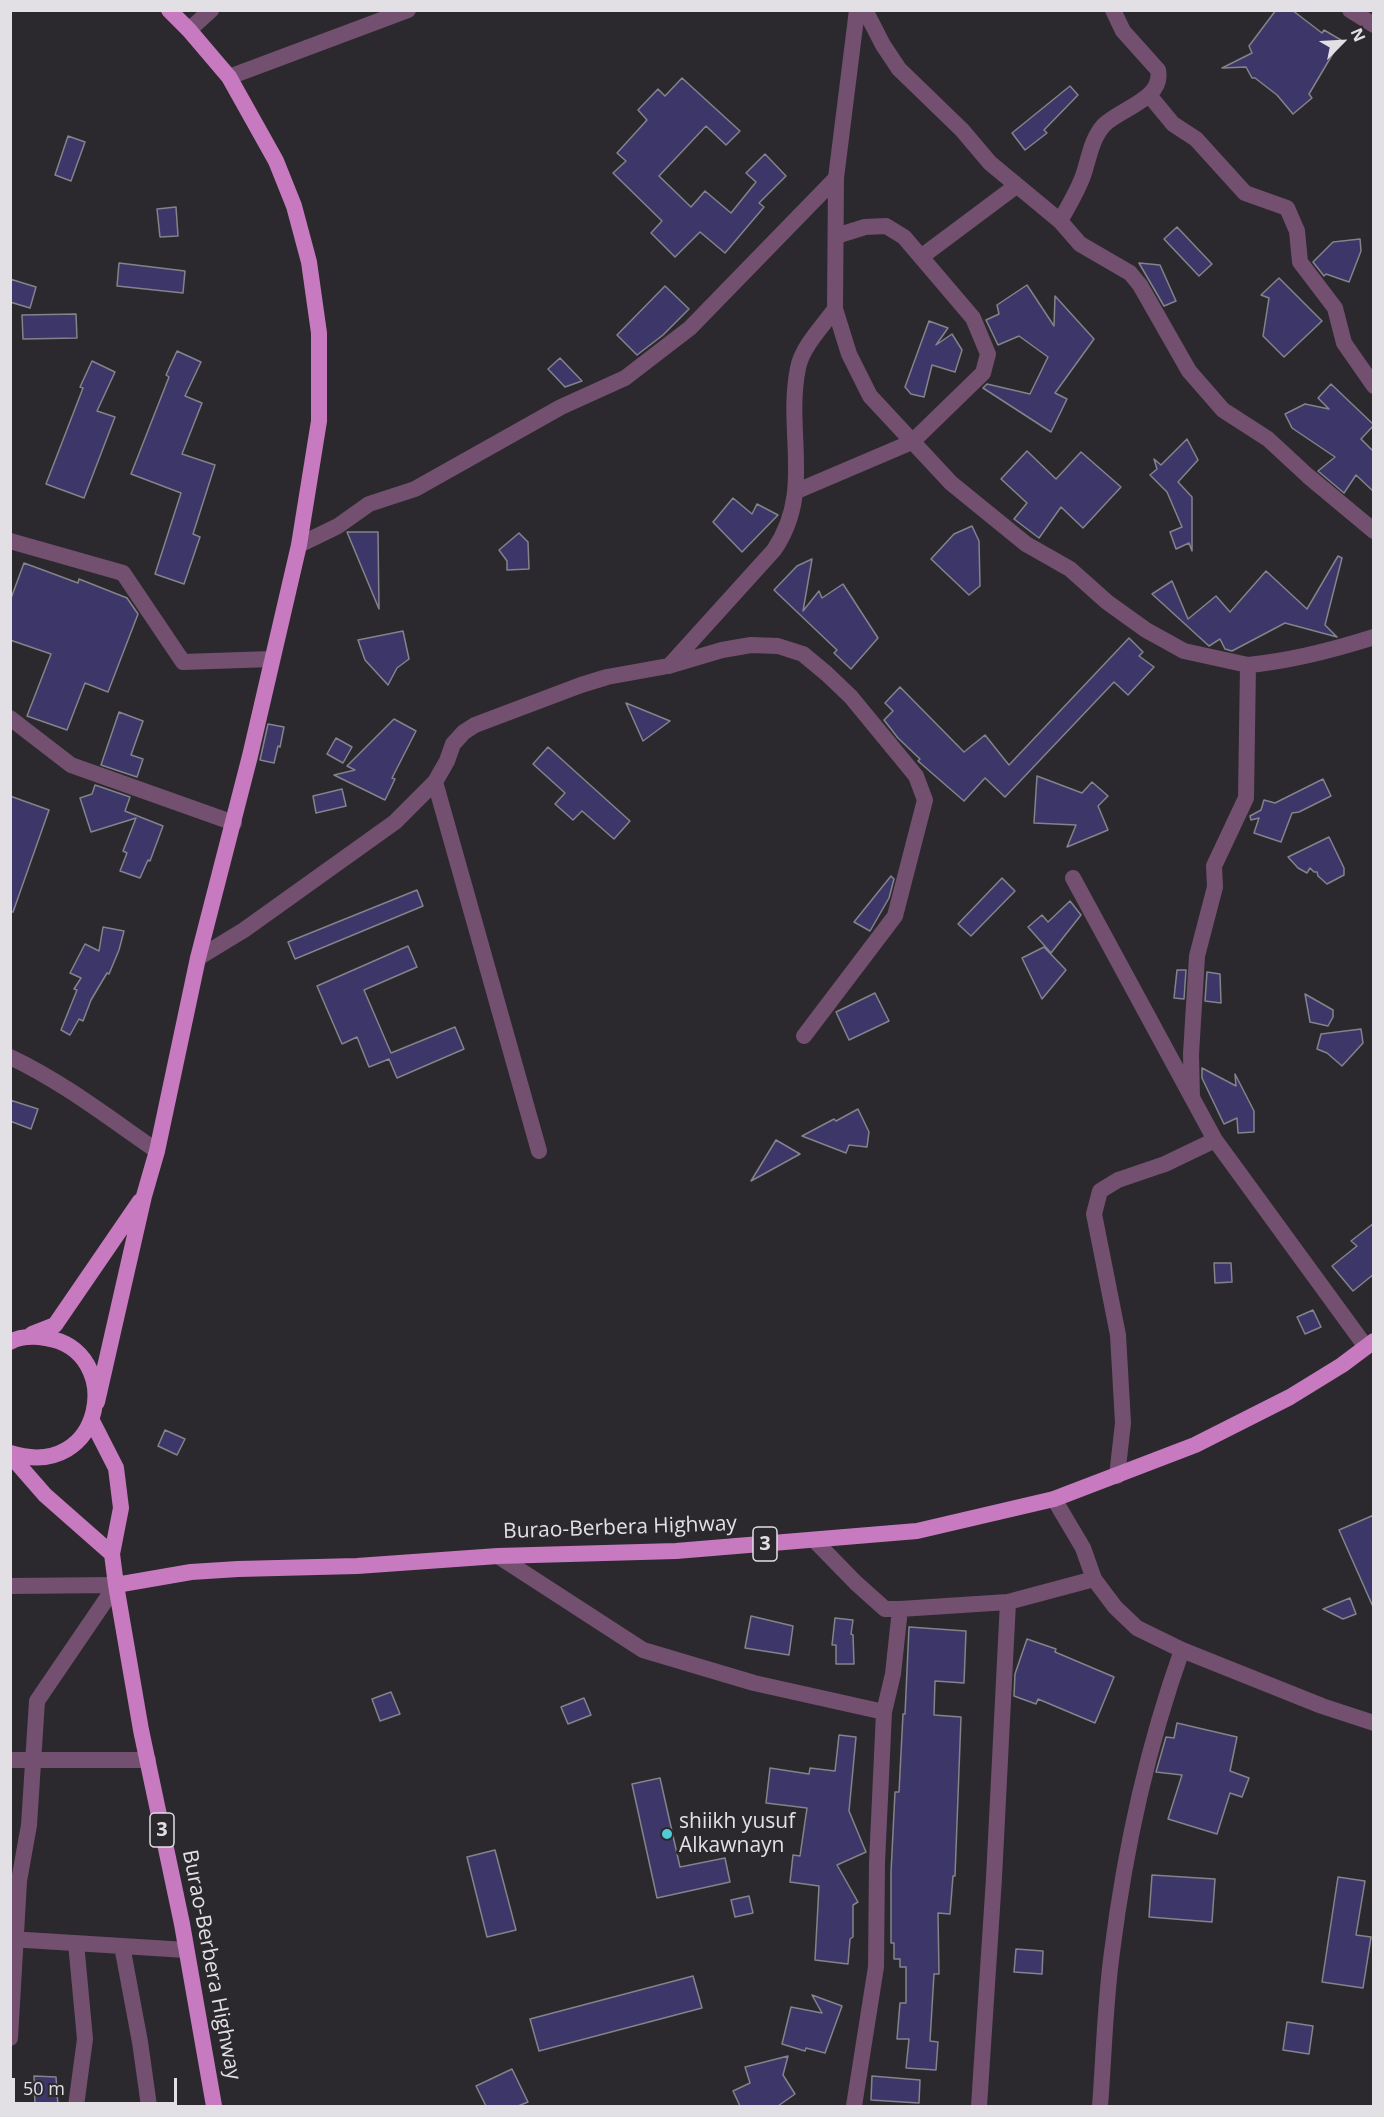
<!DOCTYPE html>
<html>
<head>
<meta charset="utf-8">
<style>
  body { margin:0 }
  #map { position:relative; width:1384px; height:2117px; overflow:hidden; background:#2c292e; font-family:"Open Sans",sans-serif }
  canvas { display:block }
  .frame { position:absolute; inset:0; border:12px solid #e2e0e4; pointer-events:none }
  .north { position:absolute; left:1312px; top:12px; width:60px; height:60px; -webkit-text-stroke:4px #2c292e; paint-order:stroke; rotate:66deg; font-size:16px; font-weight:700; line-height:24px; text-align:center; color:#e2e0e4 }
  .north::after { content:''; display:block; margin:auto; width:21px; height:27px; background:#e2e0e4; clip-path:polygon(50% 0,100% 100%,50% 72%,0 100%) }
  .scale { position:absolute; left:12px; top:2078px; width:165px; height:27px; box-sizing:border-box; border:3px solid #e2e0e4; border-top:0; padding-left:8px; font-size:18px; line-height:21px; white-space:nowrap; color:#e2e0e4; -webkit-text-stroke:4px #2c292e; paint-order:stroke }
</style>
</head>
<body>
<div id="map">
<canvas width="1384" height="2117"></canvas>
<div class="frame"></div>
<div class="north">N</div>
<div class="scale">50 m</div>
</div>
<script>
const ctx = document.querySelector('canvas').getContext('2d');
ctx.lineJoin = 'round';
function paint(path, color) { ctx.fillStyle = color; ctx.fill(path, 'evenodd'); }
function stroke(path, color, width, dash) { ctx.strokeStyle = color; ctx.lineWidth = width; ctx.lineCap = dash ? 'butt' : 'round'; ctx.setLineDash(dash || []); ctx.stroke(path); }
function label(font, color, halo, rows, align = 'center') {
  ctx.font = font + ' "Open Sans",sans-serif'; ctx.lineWidth = 6; ctx.setLineDash([]); ctx.textBaseline = 'middle'; ctx.strokeStyle = halo; ctx.fillStyle = color; for (const [text, x, y, turn = 0] of rows) {
    ctx.save(); ctx.translate(x, y); ctx.rotate((+turn || 0) * Math.PI / 180); ctx.textAlign = isNaN(turn) ? turn : align; if (halo) ctx.strokeText(text, 0, 0); ctx.fillText(text, 0, 0); ctx.restore();
  }
}
const building = new Path2D(`
  M1276,10H1292L1322,33L1324,30L1341,40L1309,94L1312,98L1293,114L1277,95L1255,78H1252L1246,67L1222,68L1252,53L1249,46Z
  M682,78L740,131L726,145L706,126L659,176L691,207L705,191L731,213L756,182L746,173L765,154L786,176L759,203L764,207L725,253L700,232L675,257L651,233L662,221L613,173L626,161L617,153L647,120L638,110L658,89L665,96Z
  M1070,86L1078,95L1044,130L1047,133L1025,150L1012,133Z
  M68,136L85,142L71,181L55,175Z
  M176,207L178,236L160,237L157,209Z
  M1177,227L1212,264L1199,276L1164,239Z
  M1360,239L1361,251L1349,282L1326,274L1324,276L1313,262L1333,242Z
  M119,263L185,271L183,293L117,286Z
  M1139,263L1160,265L1176,301L1164,306Z
  M1279,278L1322,321L1284,357L1263,336L1269,298L1261,295Z
  M10,279L36,287L30,308L10,302Z
  M1027,285L1054,326L1055,296L1094,339L1055,393L1067,399L1051,432L983,388L987,384L1030,394L1048,357L1019,336L998,345L986,320L999,314L997,305Z
  M665,286L689,309L663,335L637,355L617,335Z
  M76,314L77,338L23,339L22,315Z
  M929,321L948,328L936,345L952,334L962,350L955,372L932,365L924,397L911,394L905,387Z
  M177,351L201,362L185,396L202,403L182,454L215,465L193,534L200,537L184,584L155,574L181,493L131,474L169,377L166,375Z
  M560,358L582,381L565,387L548,369Z
  M92,361L115,372L97,411L115,417L84,498L46,484L83,388L80,387Z
  M1331,384L1374,425L1361,439L1374,452V492L1356,475L1344,493L1318,471L1335,457L1292,428L1285,414L1305,404L1329,409L1318,398Z
  M1187,439L1198,460L1178,482L1192,497V551L1189,543L1176,549L1170,532L1182,527L1167,492L1150,475L1157,469L1154,459L1161,465Z
  M1027,451L1056,479L1081,452L1121,487L1083,528L1061,507L1039,538L1014,519L1027,503L1001,479Z
  M733,498L752,514L757,504L778,515L742,552L713,522Z
  M972,526L979,541L980,586L969,595L931,559L954,534Z
  M347,532H378L379,609Z
  M519,533L528,542L529,569L507,570V561L499,550Z
  M1338,556L1342,558L1325,625L1337,637L1285,623L1232,651L1225,649L1220,639L1209,646L1152,594L1172,581L1188,619L1216,596L1230,612L1266,571L1307,609Z
  M812,559L803,611L819,591L822,598L843,584L878,638L851,669L834,653L837,650L774,590L797,566Z
  M24,563L78,583L79,579L127,598L138,614L108,692L85,683L67,730L27,716L51,654L10,640V601Z
  M403,631L409,659L397,668L388,685L365,660L358,640Z
  M1129,638L1143,652L1139,656L1154,667L1128,695L1114,682L1005,797L985,778L964,801L918,761L920,759L898,738L884,720L893,711L885,703L900,687L964,752L985,735L1009,765Z
  M626,703L670,721L643,741Z
  M119,712L143,721L131,755L143,759L137,777L101,765Z
  M394,719L416,731L392,778L395,779L385,800L334,775L355,770L347,766Z
  M268,724L284,727L280,747L278,746L274,763L260,760Z
  M336,738L352,747L343,763L327,754Z
  M548,747L630,821L614,839L582,811L573,820L555,804L565,793L533,764Z
  M1037,776L1082,793L1092,782L1108,796L1098,806L1108,830L1067,847L1076,825L1034,823Z
  M1323,779L1331,796L1299,812L1292,813L1281,842L1254,833L1259,818L1251,820L1250,816L1261,810L1264,800L1275,803Z
  M95,785L130,797L125,811L163,826L150,861L148,860L140,878L120,871L127,853L123,851L136,818L91,832L80,798L92,794Z
  M342,789L346,806L316,813L313,796Z
  M10,796L49,810L13,912H10Z
  M1329,837L1344,868V875L1327,884L1318,876L1317,872H1314L1310,868L1307,873L1298,868L1288,857Z
  M891,876L894,879L889,898L870,931L854,922Z
  M1002,878L1015,891L971,936L958,924Z
  M417,890L423,906L295,959L288,942Z
  M1070,901L1081,915L1051,953L1028,927L1042,915L1048,922Z
  M103,927L124,931L119,950L109,974L107,973L91,1000L83,1021L79,1019L70,1035L61,1030L77,990L74,989L81,978L70,973L85,944L99,951Z
  M408,946L417,967L364,990L391,1053L455,1027L464,1049L397,1078L389,1059L369,1067L357,1037L342,1044L317,986Z
  M1044,947L1066,970L1042,999L1022,958Z
  M1177,970H1186L1184,999L1174,998Z
  M1207,972L1220,974L1221,1003L1205,1001Z
  M875,993L889,1021L849,1040L836,1012Z
  M1305,994L1333,1010V1017L1328,1026L1310,1022Z
  M1361,1029L1363,1043L1342,1066L1327,1053L1317,1049L1321,1034Z
  M1202,1068L1236,1086L1235,1074L1254,1111V1132L1238,1133L1237,1118L1224,1124L1202,1078Z
  M10,1100L38,1109L31,1129L10,1121Z
  M858,1109L869,1132L867,1147L849,1145L846,1153L802,1136L834,1119L836,1121Z
  M776,1140L800,1154L751,1181Z
  M1374,1223V1274L1353,1291L1332,1266L1357,1246L1351,1241Z
  M1214,1263H1231L1232,1282L1215,1283Z
  M1313,1310L1321,1327L1305,1334L1297,1317Z
  M165,1430L185,1439L177,1455L158,1446Z
  M1374,1515V1609L1339,1530Z
  M1350,1598L1356,1614L1343,1619L1323,1609Z
  M751,1616L793,1626L789,1655L745,1648Z
  M835,1618L853,1620L851,1634L853,1635L854,1664H836V1645H832Z
  M909,1627L966,1631L964,1683L935,1681L934,1715L961,1717L955,1876H953L950,1914L938,1913L939,1974H934L930,2041L938,2042L936,2070L906,2068L909,2039H897L900,2003H906V1967H900V1959H894V1943H891V1872L895,1792H899L903,1714H905Z
  M1027,1639L1056,1649L1055,1652L1114,1677L1095,1723L1038,1699L1036,1704L1014,1696L1015,1674Z
  M391,1692L400,1714L380,1721L372,1699Z
  M584,1698L591,1715L568,1724L561,1707Z
  M1177,1723L1237,1737L1230,1771L1249,1778L1242,1797L1230,1793L1217,1834L1168,1819L1182,1775L1156,1772L1166,1737L1174,1738Z
  M839,1735L856,1737L849,1811L866,1852L837,1865L858,1902L853,1905V1937L850,1939L848,1964L815,1960L819,1886L790,1882L793,1855L800,1856L807,1808L766,1803L770,1768L809,1774L810,1768L835,1771Z
  M660,1778L680,1867L725,1858L730,1882L657,1898L632,1784Z
  M495,1850L516,1930L487,1937L467,1857Z
  M1152,1875L1215,1879L1212,1922L1149,1917Z
  M1338,1877L1365,1881L1356,1935L1371,1937L1363,1988L1322,1982Z
  M749,1896L753,1913L735,1917L731,1900Z
  M1016,1949L1043,1951L1042,1974L1014,1972Z
  M693,1976L702,2008L539,2051L530,2019Z
  M812,1995L842,2006L825,2053L806,2048L805,2051L782,2044L791,2007L822,2013Z
  M1287,2022L1313,2026L1309,2054L1283,2050Z
  M788,2056L783,2075L795,2094L778,2106H740L733,2091L750,2083L745,2067Z
  M512,2069L528,2102L518,2106H486L476,2086Z
  M34,2076L56,2077L58,2106H35Z
  M872,2076L920,2080L919,2103L871,2100Z`);
const minor = new Path2D(`
  M857,10L836,178L835,309L849,354L870,396L951,483L1026,544L1070,569L1107,602L1146,630L1184,651L1248,665
  M865,10L883,45L899,69L962,130L990,163L1060,221L1080,244L1130,273L1140,285L1189,371L1223,410L1268,439L1308,476L1374,531
  M1350,10L1374,25
  M189,30L211,10
  M229,77L408,10
  M1149,95L1173,124L1196,139L1245,193L1287,208L1297,231L1300,262L1335,308L1344,343L1374,386
  M1060,221C1068,207 1077,192 1083,176C1089,159 1091,139 1104,125C1121,108 1164,99 1158,70L1123,31L1113,10
  M921,257L1016,186
  M797,491L912,442L983,373L988,354L973,318L904,237L886,226L865,227L836,236
  M10,541L123,573L183,662L272,659
  M299,545L338,526L369,504L415,489L561,407L625,378L690,328L836,178
  M669,666L774,550C814,492 785,432 798,368C802,347 822,327 835,309
  M10,718L71,765L234,823
  M435,782L539,1151
  M1073,878L1215,1140L1366,1347
  M198,958L244,930L395,822L435,782L447,761L453,744L464,732L475,725L581,685L607,677L668,666L722,650L751,645L778,646L803,654L827,674L851,697L916,776L925,800L895,916L804,1036
  M10,1057C63,1082 109,1118 157,1151
  M1192,1098L1191,1054L1197,956L1215,887L1214,866L1246,798L1248,665C1291,661 1333,650 1374,637
  M1117,1476L1123,1423L1118,1335L1094,1214L1100,1191L1118,1180L1165,1164L1215,1140
  M1054,1499L1083,1548L1094,1579L1115,1607L1137,1628L1182,1650L1322,1706L1374,1723
  M814,1540L856,1583L885,1609H900L893,1674L884,1712L877,1863L876,1967L854,2106
  M498,1556L643,1650L754,1683L884,1712
  M10,1586L116,1585
  M900,1609L1008,1602L1094,1579
  M10,1760H148
  M10,1939L186,1950
  M122,1946L140,2042L149,2106
  M10,2038L19,1881L29,1825L37,1701L116,1585
  M76,2106L85,2039L76,1943
  M979,2106L994,1878L1008,1602
  M1100,2106C1104,2055 1105,2003 1112,1952C1125,1849 1147,1748 1182,1650`);
const trunk = new Path2D(`
  M32,1334L55,1325L140,1201
  M10,1342C21,1336 34,1336 46,1338C126,1350 105,1483 10,1453
  M97,1402L144,1196L157,1151L198,958L250,756L299,545L319,421V333L309,262L294,206L276,161L229,77L189,30L169,10
  M92,1421L116,1468L121,1508L112,1554L116,1585L141,1730L182,1924L214,2106
  M10,1455L45,1495L112,1554
  M116,1585L191,1572L238,1569L357,1566L498,1556L676,1551L917,1531L1054,1499L1195,1445L1290,1397L1342,1365L1374,1341`);
const markers = [
  [667,1834,6,"#51ccd3"]
];
const shields = [
  [765,1544,24],
  [162,1830,24]
];
const shieldNames = [
  ["3",765,1544],
  ["3",162,1830]
];
const streetNames = [
  ["Burao-Berbera Highway",620,1528,-2],
  ["Burao-Berbera Highway",211,1965,79]
];
const poiNames = [
  ["shiikh yusuf",679,1822],
  ["Alkawnayn",679,1846]
];
paint(building, '#3d3769');
stroke(building, '#83838a', 1.5);
stroke(minor, '#73506f', 16);
stroke(trunk, '#c87ac0', 16);
for (const [x, y, r, color] of markers) { const dot = new Path2D(); dot.arc(x, y, r, 0, 2 * Math.PI); ctx.fillStyle = color; ctx.fill(dot); stroke(dot, '#2c292e', 2); }
for (const [x, y, w] of shields) { const box = new Path2D(); box.roundRect(x - w / 2, y - 17, w, 34, 4.5); ctx.fillStyle = '#2c292e'; ctx.fill(box); stroke(box, '#e2e0e4', 1.5); }
label('bold 20px', '#e2e0e4', null, shieldNames);
label('21px', '#e2e0e4', '#2c292e', streetNames);
label('21px', '#e2e0e4', '#2c292e', poiNames, 'left');
</script>
</body>
</html>
